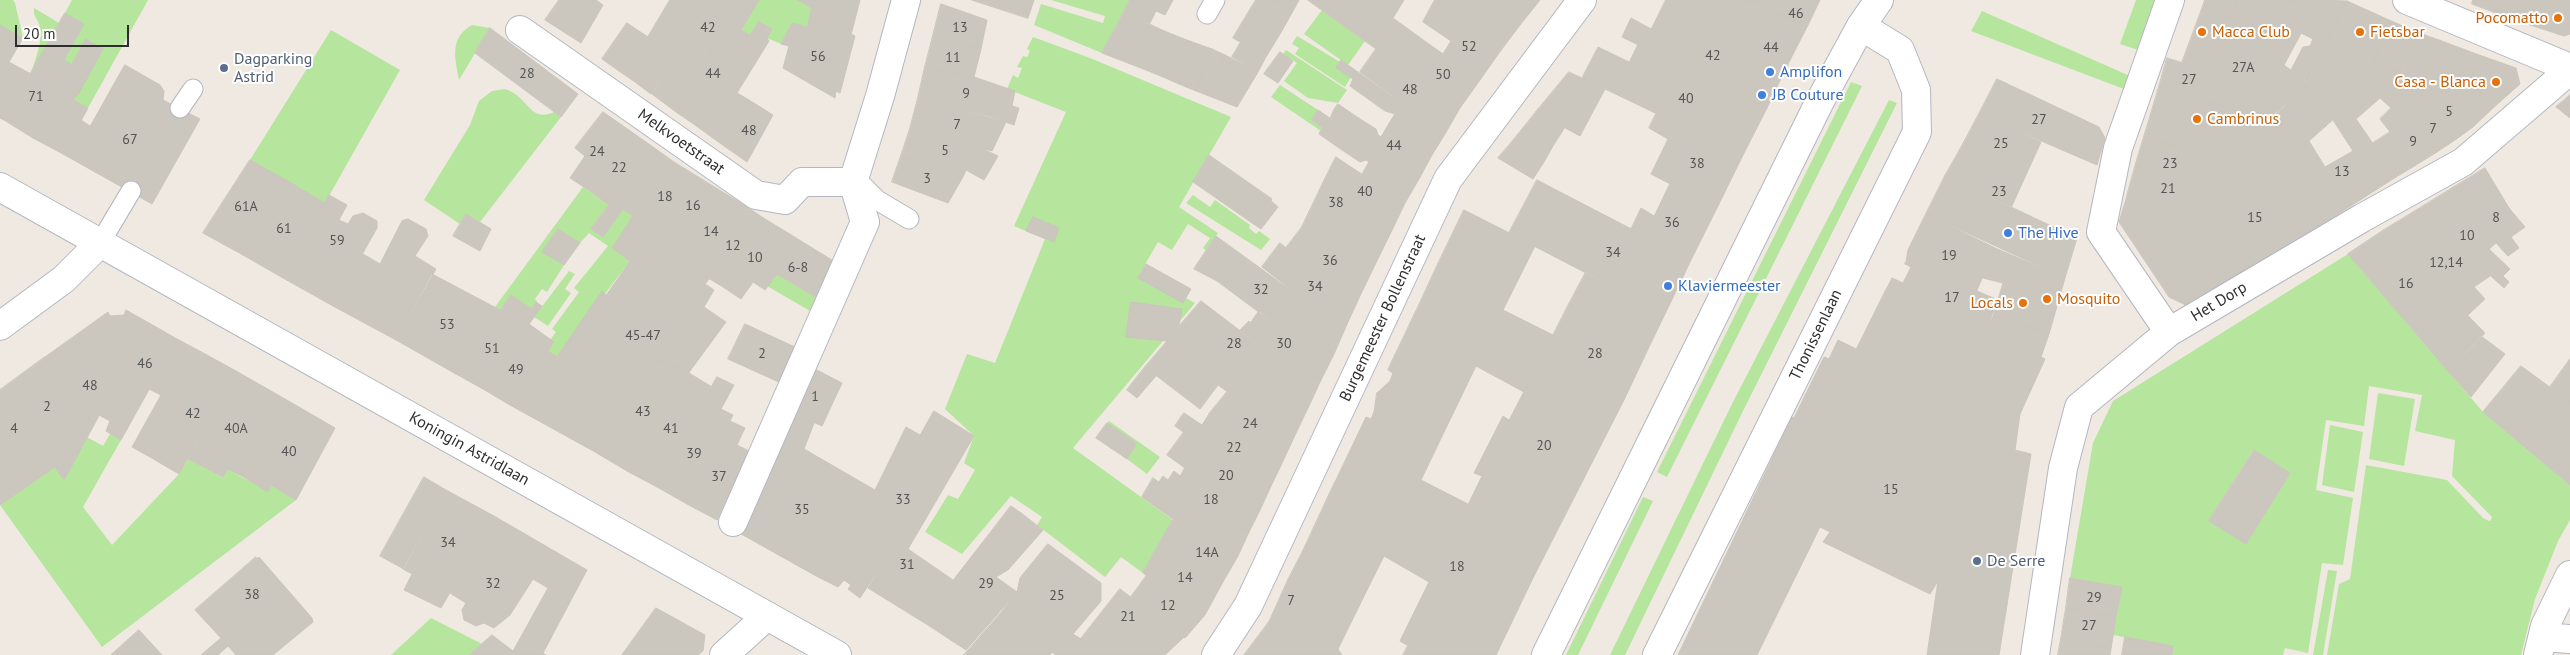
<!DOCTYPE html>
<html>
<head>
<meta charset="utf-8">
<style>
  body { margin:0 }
  #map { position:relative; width:2570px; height:655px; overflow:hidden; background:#efe9e1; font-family:"PT Sans",sans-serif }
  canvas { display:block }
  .scale { position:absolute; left:15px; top:25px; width:114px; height:22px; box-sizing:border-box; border:2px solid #2e2e2e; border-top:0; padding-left:6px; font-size:15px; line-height:18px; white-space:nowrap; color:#2e2e2e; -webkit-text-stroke:4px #fff; paint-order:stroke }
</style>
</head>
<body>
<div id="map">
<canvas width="2570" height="655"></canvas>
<div class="scale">20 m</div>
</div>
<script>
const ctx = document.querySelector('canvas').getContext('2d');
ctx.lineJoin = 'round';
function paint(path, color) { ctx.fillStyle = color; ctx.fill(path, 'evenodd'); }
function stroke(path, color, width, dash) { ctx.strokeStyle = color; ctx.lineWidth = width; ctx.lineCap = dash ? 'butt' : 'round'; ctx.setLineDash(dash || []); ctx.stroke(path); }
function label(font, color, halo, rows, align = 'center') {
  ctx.font = font + ' "PT Sans",sans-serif'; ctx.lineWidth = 4; ctx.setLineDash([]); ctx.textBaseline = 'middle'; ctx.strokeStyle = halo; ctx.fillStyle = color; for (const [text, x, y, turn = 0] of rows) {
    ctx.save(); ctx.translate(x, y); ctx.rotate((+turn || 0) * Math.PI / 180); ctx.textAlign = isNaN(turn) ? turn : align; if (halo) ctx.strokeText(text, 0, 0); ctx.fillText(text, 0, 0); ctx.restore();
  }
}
const green = new Path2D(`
  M0,0H13L15,3L23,38L0,25Z
  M72,0H148L88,108L73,100L103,49L87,39L72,65L64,60L84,24L65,13Z
  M759,0H798L812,8L807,27L792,23L781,44L767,38L772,29L760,22L751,36L741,30Z
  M1051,0H1130L1102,53L1034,25L1041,4L1103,23L1105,16Z
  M2136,0H2158L2141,51L2120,44Z
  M34,8L59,23L31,74C35,59 43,42 40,27C38,19 33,17 34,8Z
  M1322,10L1365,41L1348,65L1304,34Z
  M1982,11L2130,76L2124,89L1971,31Z
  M472,25L490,28L459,80C455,58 449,38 472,25Z
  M331,30L400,70L325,203L250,160Z
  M1297,36L1340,62L1336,68L1351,77L1345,87L1295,54L1299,48L1292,44Z
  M1033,37L1090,58L1231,117L1179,207L1218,233L1206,250L1203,248L1210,238L1188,224L1172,250L1158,242L1140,273L1195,303L1073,448L1173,520L1143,573L1121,557L1105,577L1037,525L1042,517L1011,496L962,554L925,532L948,495L958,499L975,470L964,463L974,436L945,409L967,354L995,363L1045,239L1014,226L1066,112L1007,89L1013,75L1018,78L1022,68L1017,67L1023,56L1027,57L1030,51L1027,49Z
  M1286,50L1347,90L1338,103L1308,98L1284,81L1297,63L1283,54Z
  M1851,82L1862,86L1667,477L1657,472Z
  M1280,85L1318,110L1312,120L1323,128L1321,131L1271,97Z
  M505,89C530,97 528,123 554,112L561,117L480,222L466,214L460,224L424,200L470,125L479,101L492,91Z
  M1889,100L1897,103L1743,411L1625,655H1610L1732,404Z
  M583,187L609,205L591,229L603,237L623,209L633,216L612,248L630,261L557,357L548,351L554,342L550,340L556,332L552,329L579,292L574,288L608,246L589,233L580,243L558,229L543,251L564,265L547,292L542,289L535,299L538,303L536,302L532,309L511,295L500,310L495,307Z
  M1193,195L1210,207L1215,200L1250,225L1249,228L1256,234L1259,231L1270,239L1261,250L1186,203Z
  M2348,254L2483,412L2570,485V520L2558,541L2535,599L2521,655H2327L2339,584L2350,579L2366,465L2447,480L2483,518L2489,521L2491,520L2492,517L2452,476L2455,440L2415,431L2422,395L2369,386L2364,426L2326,420L2316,490L2353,498L2343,565L2322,563L2308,653L2285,648L2283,655H2172L2173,646L2113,635L2122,587L2070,578L2093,443L2113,401ZM2253,450L2290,473L2246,544L2209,521Z
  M569,271L575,274L565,289L571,293L548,326L534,317Z
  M777,274L819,299L812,312L767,286Z
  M2378,393L2415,399L2404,466L2369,459Z
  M1109,421L1160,457L1147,474L1127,459L1135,447V442L1107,423Z
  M2330,425L2363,432L2354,492L2322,485Z
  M110,434L121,440L83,507L112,545L179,474L188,459L222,477L227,469L268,491L271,485L296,500L102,647L0,505L55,467L64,480L87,437L103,446Z
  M1643,497L1653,501L1578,655H1566Z
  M2328,570L2337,571L2323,655H2313Z
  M431,618L482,644L470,655H391Z`);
const building = new Path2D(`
  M559,0H596L603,5L581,43L545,20Z
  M670,0H708L675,56L648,37Z
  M708,0H741L676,112L652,94Z
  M741,0H759L741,30L751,36L695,125L676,112Z
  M798,0H860L852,31L812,8Z
  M972,0H1034L1028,18Z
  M1130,0H1173L1165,15L1156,11L1149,25L1124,12Z
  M1256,0H1274L1293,11L1283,29L1251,8Z
  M1274,0H1299L1293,11Z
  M1308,0H1404L1393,18L1426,42L1406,70Z
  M1435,0H1487L1520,25L1499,53L1432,5Z
  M1487,0H1540L1520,25Z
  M1666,0H1749L1807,27L1786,68L1663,6Z
  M1749,0H1820L1807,27Z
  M2205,0H2238L2229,19L2203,6Z
  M2238,0H2290L2268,39L2229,19Z
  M2290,0H2319L2284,65L2262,49Z
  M2319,0L2347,1L2306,80L2291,70L2303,47L2310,46L2313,39L2301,33Z
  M2473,0H2501L2496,13L2472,4Z
  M2501,0H2529L2521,22L2496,13Z
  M2529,0H2570V34L2564,36L2521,22Z
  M2347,1L2389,20L2372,68L2384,74L2386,67L2402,72L2391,108L2380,98L2356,119L2306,80Z
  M941,4L987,20L981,49L933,36Z
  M1432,5L1499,53L1480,80L1443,54L1451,41L1423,22Z
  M1663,6L1786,68L1767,108L1622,37L1631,18L1651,29Z
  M2203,6L2268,39L2262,49L2310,84L2256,131L2214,89L2219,74L2182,63Z
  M812,8L852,31L851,34L855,36L840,93L836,91L835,98L783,68L789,46L781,44L792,23L807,27Z
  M1251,8L1283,29L1274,44L1242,23Z
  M1124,12L1162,30L1146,70L1102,53Z
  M65,13L84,24L64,60L72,65L33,138L4,120Z
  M2389,20L2416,32L2402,72L2386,67L2384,74L2372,68Z
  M759,22L772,29L767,38L769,41L737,93L749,100L724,146L695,125Z
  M627,23L645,35L619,71L602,59Z
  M1242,23L1274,44L1266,57L1233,38Z
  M0,25L23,38L9,62L31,74L4,120L0,118Z
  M490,28L578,94L561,117L475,53Z
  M1162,30L1179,37L1163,77L1146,70Z
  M2416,32L2439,40L2423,86L2417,84L2400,113L2391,108Z
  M645,35L661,46L635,82L619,71Z
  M933,36L981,49L974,77L925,67Z
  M1179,37L1195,43L1179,84L1163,77Z
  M86,39L103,49L79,93L73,100L88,108L63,154L33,138Z
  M2439,40L2479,55L2471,80L2448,72L2441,93L2430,88L2425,98L2411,106L2406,103L2417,84L2423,86Z
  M1241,42L1266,57L1258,72L1232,57Z
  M1426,42L1480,80L1460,108L1406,70Z
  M1195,43L1212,49L1196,91L1179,84Z
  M1638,45L1767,108L1743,155L1582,78L1598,47L1629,62Z
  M661,46L675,56L651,94L635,82Z
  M1212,49L1225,55L1209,96L1196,91Z
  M1376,49L1460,108L1445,134L1360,72Z
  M1280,52L1293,61L1278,83L1264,74Z
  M1225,55L1258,72L1237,107L1209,96Z
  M2479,55L2516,68L2520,84L2493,108L2471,80Z
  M2167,58L2219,74L2214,89L2230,105L2226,107L2159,87Z
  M1341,60L1445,134L1432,155L1388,125L1395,114L1385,111L1350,86L1353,79L1336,68Z
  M125,65L160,85L164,91L163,100L200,119L152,204L63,154L81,120L90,126Z
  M925,67L974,77L1015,91L1012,106L1019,108L1014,125L992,117L918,98Z
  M1569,72L1605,89L1580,136L1536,112Z
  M2448,72L2471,80L2493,108L2473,127L2443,87Z
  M1997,79L2099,127L2105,138L2097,165L1979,114Z
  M2310,84L2344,110L2301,148L2273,115Z
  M2159,87L2226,107L2230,105L2259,135L2210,173L2191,150L2144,137Z
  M2443,87L2473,127L2455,140L2425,98L2430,88L2441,93Z
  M2570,95V118L2556,107Z
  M918,98L1006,122L992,151L910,129Z
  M2425,98L2455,140L2437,152L2411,118L2400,113L2406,103L2411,106Z
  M749,100L773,115L747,162L724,146Z
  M1338,104L1357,117L1354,122L1334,110Z
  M2391,108L2411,118L2437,152L2416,165L2380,119Z
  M1318,110L1419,179L1405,203L1362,174L1369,162L1366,160L1360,162L1339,148L1343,142L1312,120Z
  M1334,110L1354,122L1357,117L1376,129L1378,135L1381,137L1388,125L1432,155L1419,179L1330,119Z
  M2344,110L2356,119L2396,177L2318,227L2295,186L2296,178L2256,131L2273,115L2301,148L2309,141L2325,167L2353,151L2333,120Z
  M603,112L629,130L587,189L570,178L585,156L575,148Z
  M1536,112L1565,127L1553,146L1524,127Z
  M1656,114L1743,155L1717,208L1651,174L1668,139L1649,128Z
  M1979,114L2041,142L2025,177L1962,146Z
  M1524,127L1553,146L1544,162L1511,143Z
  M1323,128L1343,142L1339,148L1319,134Z
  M910,129L976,146L998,156L984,180L966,170L964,175L901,156Z
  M629,130L653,147L609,205L587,189Z
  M2390,132L2416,165L2396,177L2373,143Z
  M2259,135L2296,178L2295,186L2318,227L2190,307L2169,297L2119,222L2127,196L2191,221L2230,196L2210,173Z
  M2144,137L2191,150L2230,196L2135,167Z
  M1511,143L1544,162L1533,179L1498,158Z
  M1962,146L2025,177L2011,208L1945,176Z
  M653,147L674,162L633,216L623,209L603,237L591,229Z
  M1209,155L1272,199L1255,225L1193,182Z
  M901,156L964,175L948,203L892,182Z
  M1336,157L1405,203L1394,226L1324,181Z
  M250,160L286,180L243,255L203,233Z
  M674,162L700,178L662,221L673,227L661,248L646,239L630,261L612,248L633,216Z
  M2135,167L2183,181L2230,196L2191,221L2127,196Z
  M2485,168L2509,208L2525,227L2511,237L2519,248L2508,256L2483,229L2454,187Z
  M1945,176L2077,238L2065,278L1926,214Z
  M700,178L721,191L677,259L661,248L673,227L662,221Z
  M286,180L325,203L283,278L243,255Z
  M1537,180L1691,260L1665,314L1509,233Z
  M1324,181L1394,226L1373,269L1328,248L1302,227Z
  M1670,184L1717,208L1691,260L1631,229L1641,208L1654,216Z
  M2454,187L2483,229L2496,243L2489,249L2510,269L2503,276L2509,282L2504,288L2458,246L2454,250L2425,205Z
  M721,191L744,205L701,274L677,259Z
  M329,195L347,205L339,220L348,224L353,216L363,213L377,221V228L333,306L283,278Z
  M1271,201L1278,207L1261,229L1255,225Z
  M744,205L765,219L720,285L701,274Z
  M2425,205L2454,250L2458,246L2490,276L2474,287L2485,299L2468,315L2384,230Z
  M1464,210L1535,246L1509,298L1438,264Z
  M466,214L491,229L480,251L453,236Z
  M1926,214L1995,248L1974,297L1906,262L1908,250Z
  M1033,217L1059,228L1054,242L1026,231Z
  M408,219L426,229L428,236L415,256L436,269L396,340L333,306L363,254L380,264L402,221Z
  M765,219L788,233L741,299L720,285Z
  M1302,227L1328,248L1373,269L1360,296L1316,272L1286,248Z
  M558,229L580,243L564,265L542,252Z
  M2384,230L2485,333L2448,371L2348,254Z
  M788,233L835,262L819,299L777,274L765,290L753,282Z
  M1216,236L1304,300L1348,322L1334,354L1288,334L1217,281L1194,269Z
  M646,239L709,279L705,284L714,290L704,307L726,322L690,371L656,360L595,452L510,405L548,351L557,357L602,291L606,295Z
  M1280,243L1316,272L1360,296L1348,322L1304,300L1262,267Z
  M1995,248L2065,278L2049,334L1993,316L2003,283L1983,278Z
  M1906,262L1974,297L1977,291L1998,300L1985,332L1887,288L1892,278L1903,283L1911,267L1905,264Z
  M1146,264L1191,289L1183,303L1138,278Z
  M1438,264L1509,298L1503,310L1553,335L1540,361L1419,305Z
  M1586,272L1665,314L1649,347L1569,304Z
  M432,274L500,310L456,374L396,340Z
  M1887,288L1985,332L1993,316L2049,334L2041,357L2045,359L2020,414L2015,450L2031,454L1999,655H1927L1938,581L1930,594L1823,542L1830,532L1820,527L1757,655H1678L1792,417L1794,418L1824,357L1829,359L1838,340L1856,349Z
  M511,295L532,309L536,302L542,306L483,389L456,374Z
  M1201,301L1276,358L1321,380L1309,406L1264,386L1182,323Z
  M1131,302L1182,309L1179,326L1167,341L1126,337Z
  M1569,304L1649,347L1624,400L1540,361Z
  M1419,305L1540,361L1524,392L1476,366L1446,428L1377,393L1390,381L1393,373L1388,370Z
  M126,310L149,323L94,425L45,357L108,312L110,316L124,315Z
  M1259,311L1288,334L1334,354L1321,380L1276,358L1239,331L1249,321L1250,323Z
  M149,323L177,339L121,440L106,431L110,421L99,415Z
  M1182,323L1264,386L1309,406L1296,433L1248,407L1164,345Z
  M529,324L554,342L510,405L483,389Z
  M745,324L797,348L781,383L728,359Z
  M2481,336L2505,354L2471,397L2448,371Z
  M177,339L207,355L150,457L132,447L161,395L149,389Z
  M1164,345L1218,385L1200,409L1145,367Z
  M207,355L236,371L179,474L150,457Z
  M45,357L94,425L64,480L0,390Z
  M2570,359V402L2550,387Z
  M656,360L690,371L627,471L595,452Z
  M1540,361L1624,400L1533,578L1452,538L1482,476L1474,473L1503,416L1509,420Z
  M809,366L842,383L822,426L788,411Z
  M2521,366L2570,402V485L2483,412Z
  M1145,367L1156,376L1137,398L1127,390Z
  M236,371L285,399L242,476L227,469L223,477L188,459Z
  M689,373L712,387L657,487L627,471Z
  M717,377L734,385L721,409L733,415L687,504L657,487Z
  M0,390L55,467L0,505Z
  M1227,392L1248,407L1296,433L1284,459L1239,437L1209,414Z
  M1377,393L1446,428L1421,480L1468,504L1452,538L1335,482L1366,417L1371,419L1374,412Z
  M285,399L335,428L296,500L271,485L268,492L242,476Z
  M788,411L814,423L804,449L875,490L818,577L734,530Z
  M934,411L974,436L925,520L910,510L891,544L894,546L860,598L848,589L851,585L844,580L838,587L818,577L875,490L906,427L920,435Z
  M1184,413L1202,425L1209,414L1239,437L1284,459L1272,484L1226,463L1175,426Z
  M730,421L745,428L737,445L749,451L717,520L687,504Z
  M1107,423L1135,442V447L1127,459L1096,438Z
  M1184,432L1226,463L1272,484L1260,510L1215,490L1167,455Z
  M2254,450L2290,473L2246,544L2209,521Z
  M1185,468L1215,490L1260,510L1249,532L1203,513L1159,482L1163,476L1168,480L1174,471L1180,476Z
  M424,477L446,490L404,569L380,556Z
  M1153,478L1203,513L1249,532L1238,556L1194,534L1142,497Z
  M1335,482L1533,578L1496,655H1424L1400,641L1429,582L1384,556L1372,580L1303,551Z
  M446,490L494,516L441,608L404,590L412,574L403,569Z
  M1011,506L1021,513L931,627L868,588L894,546L891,544L910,510L925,520L908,549L953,580Z
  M1021,513L1043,530L1008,570L996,577L1017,592L966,650L931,627Z
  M494,516L587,570L543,653L546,655H519L513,651L548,588L533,579L510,615L494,628L484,623L476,626L464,620L462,610L466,603L450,593Z
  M1173,520L1194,534L1238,556L1224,580L1181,556L1184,550L1163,537Z
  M1163,537L1184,550L1181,556L1224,580L1205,615L1143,573Z
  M1048,544L1101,583V601L1073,634L1081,639L1068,655H1056L1052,652L1050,655H1002L1020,629L999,615L1017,592L1020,578Z
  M1303,551L1372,580L1338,649L1288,580Z
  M256,557L257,559L259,557L312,618L313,622L273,655H236L228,646L218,655H201L221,638L195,610Z
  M1147,575L1205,615L1185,638L1131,597Z
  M2070,578L2122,587L2116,617L2066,608Z
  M1288,580L1338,649L1342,655H1282L1269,622Z
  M1120,589L1184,637L1165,655H1068Z
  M656,608L705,635L703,651L698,655H622Z
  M2066,608L2116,617L2111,649L2061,639Z
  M999,615L1020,629L1002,655H964Z
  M1269,622L1282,655H1244Z
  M139,630L162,655H111Z
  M492,635L513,651L519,655H470Z
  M2125,637L2173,646L2172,655H2122Z
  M2061,639L2111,649L2110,655H2058Z
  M1408,646L1424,655H1403Z`);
const service = new Path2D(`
  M1207,14L1215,0
  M180,108L193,89
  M854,177L877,200L909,219
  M100,243L131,191`);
const minor = new Path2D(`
  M2407,0L2570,68
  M520,30L756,195L785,200L802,182H853
  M0,326L64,279L100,243
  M2169,332L2101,232L2118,148L2170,0
  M733,522L865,222L853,182L880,96L906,0
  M2543,637L2570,639
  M724,655L767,616
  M1216,655L1248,606L1448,179L1582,0
  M1657,655L1917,132L1916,90L1900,50L1861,26
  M2035,655L2063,468L2079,407L2169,332L2362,218L2463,162L2570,70
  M2538,655L2545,626L2570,575`);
const secondary = new Path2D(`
  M0,187L837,655
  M1546,655L1819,103L1861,26L1879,0`);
const markers = [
  [2558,18,5,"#e8710a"],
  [2202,32,5,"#e8710a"],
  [2360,32,5,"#e8710a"],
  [224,68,5,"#5c6f8a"],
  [1770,72,5,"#3f7fe0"],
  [2496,82,5,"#e8710a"],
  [1762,95,5,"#3f7fe0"],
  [2197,119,5,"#e8710a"],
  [2008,233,5,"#3f7fe0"],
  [1668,286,5,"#3f7fe0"],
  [2047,299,5,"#e8710a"],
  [2023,303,5,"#e8710a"],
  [1977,561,5,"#5c6f8a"]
];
const numberNames = [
  ["46",1796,14],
  ["42",708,28],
  ["13",960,28],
  ["52",1469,47],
  ["44",1771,48],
  ["42",1713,56],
  ["56",818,57],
  ["11",953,58],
  ["27A",2243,68],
  ["28",527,74],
  ["44",713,74],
  ["50",1443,75],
  ["27",2189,80],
  ["48",1410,90],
  ["9",966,94],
  ["71",36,97],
  ["40",1686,99],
  ["5",2449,112],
  ["27",2039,120],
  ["7",957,125],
  ["7",2433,129],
  ["48",749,131],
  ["67",130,140],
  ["9",2413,142],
  ["25",2001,144],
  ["44",1394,146],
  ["5",945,151],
  ["24",597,152],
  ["38",1697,164],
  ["23",2170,164],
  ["22",619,168],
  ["13",2342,172],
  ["3",927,179],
  ["21",2168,189],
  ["40",1365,192],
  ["23",1999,192],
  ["18",665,197],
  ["38",1336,203],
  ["16",693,206],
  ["61A",246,207],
  ["15",2255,218],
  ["8",2496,218],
  ["36",1672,223],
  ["61",284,229],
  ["14",711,232],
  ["10",2467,236],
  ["59",337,241],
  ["12",733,246],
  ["34",1613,253],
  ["19",1949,256],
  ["10",755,258],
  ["36",1330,261],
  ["12,14",2446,263],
  ["6-8",798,268],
  ["16",2406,284],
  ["34",1315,287],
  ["32",1261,290],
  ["17",1952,298],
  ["53",447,325],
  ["45-47",643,336],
  ["28",1234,344],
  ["30",1284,344],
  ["51",492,349],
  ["2",762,354],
  ["28",1595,354],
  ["46",145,364],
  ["49",516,370],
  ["48",90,386],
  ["1",815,397],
  ["2",47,407],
  ["43",643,412],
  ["42",193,414],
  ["24",1250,424],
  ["4",14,429],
  ["40A",236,429],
  ["41",671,429],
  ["20",1544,446],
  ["22",1234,448],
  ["40",289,452],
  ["39",694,454],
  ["20",1226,476],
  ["37",719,477],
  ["15",1891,490],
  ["33",903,500],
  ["18",1211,500],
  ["35",802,510],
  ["34",448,543],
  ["14A",1207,553],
  ["31",907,565],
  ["18",1457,567],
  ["14",1185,578],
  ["32",493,584],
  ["29",986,584],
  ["38",252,595],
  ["25",1057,596],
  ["29",2094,598],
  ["7",1291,601],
  ["12",1168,606],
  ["21",1128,617],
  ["27",2089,626]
];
const foodNames = [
  ["Pocomatto",2548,18,"right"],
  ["Macca Club",2212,32],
  ["Fietsbar",2370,32],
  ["Casa - Blanca",2486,82,"right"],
  ["Cambrinus",2207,119],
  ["Mosquito",2057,299],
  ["Locals",2013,303,"right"]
];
const serviceNames = [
  ["Dagparking",234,59],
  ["Astrid",234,77],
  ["De Serre",1987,561]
];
const shopNames = [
  ["Amplifon",1780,72],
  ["JB Couture",1772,95],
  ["The Hive",2018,233],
  ["Klaviermeester",1678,286]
];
const streetNames = [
  ["Melkvoetstraat",681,142,35],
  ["Het Dorp",2219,302,-31],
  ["Burgemeester Bollenstraat",1383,318,-65],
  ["Thonissenlaan",1816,335,-64],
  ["Koningin Astridlaan",469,449,29]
];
paint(green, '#b6e59e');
paint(building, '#cbc7bf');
stroke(building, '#cbc5ba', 1);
stroke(service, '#b4b7c1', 21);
stroke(minor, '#b4b7c1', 30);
stroke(secondary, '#b4b7c1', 30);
stroke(service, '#fff', 19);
stroke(minor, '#fff', 28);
stroke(secondary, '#fff', 28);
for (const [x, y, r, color] of markers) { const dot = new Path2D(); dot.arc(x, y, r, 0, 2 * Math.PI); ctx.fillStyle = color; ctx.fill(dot); stroke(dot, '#fff', 2); }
label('14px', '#555452', null, numberNames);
label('16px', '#c56008', '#fff', foodNames, 'left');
label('16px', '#4e5e75', '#fff', serviceNames, 'left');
label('16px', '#366cbe', '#fff', shopNames, 'left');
label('16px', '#2e2e2e', '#fff', streetNames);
</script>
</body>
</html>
